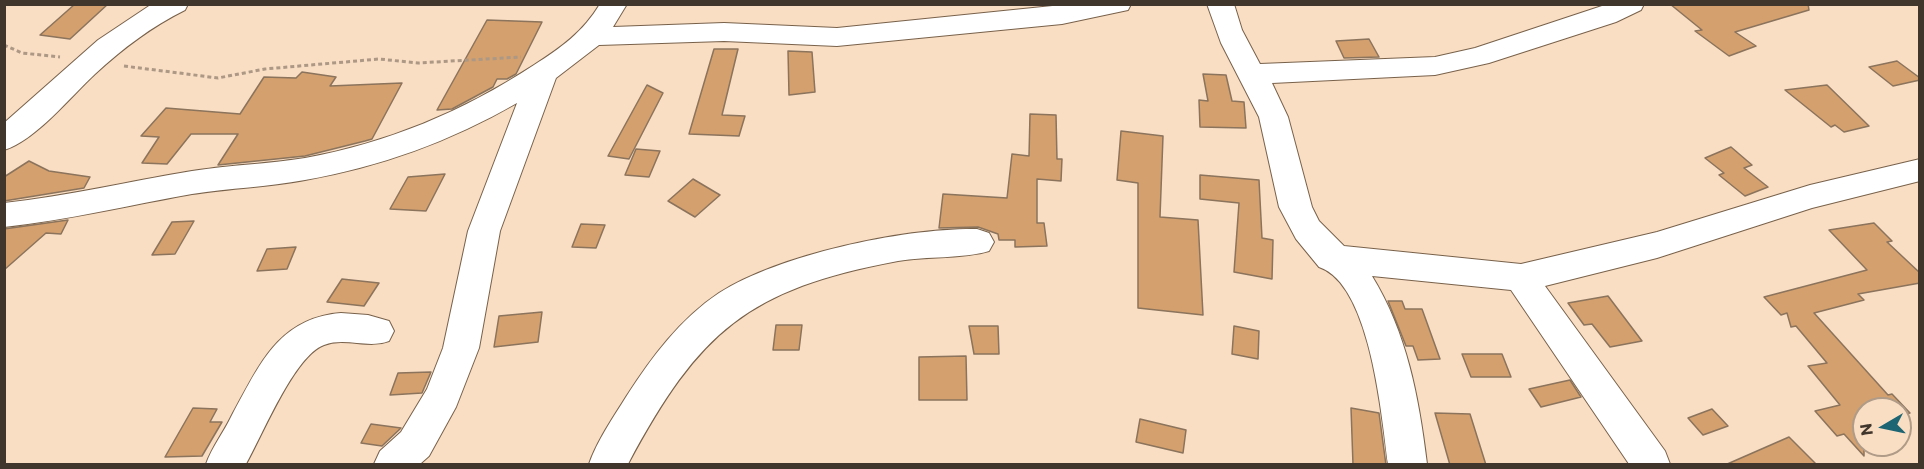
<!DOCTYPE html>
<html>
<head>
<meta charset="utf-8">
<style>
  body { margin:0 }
  #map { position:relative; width:1924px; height:469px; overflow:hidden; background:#f9dec4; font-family:Commissioner,sans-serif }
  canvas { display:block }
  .frame { position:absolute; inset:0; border:6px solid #41362c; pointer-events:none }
  .north { position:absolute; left:1852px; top:397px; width:60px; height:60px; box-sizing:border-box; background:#f9dec4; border:2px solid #af9b87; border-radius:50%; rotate:261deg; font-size:16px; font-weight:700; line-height:24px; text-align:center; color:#41362c }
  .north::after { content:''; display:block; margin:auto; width:21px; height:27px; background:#1e6574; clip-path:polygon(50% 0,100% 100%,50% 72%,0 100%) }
</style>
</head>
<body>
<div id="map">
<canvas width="1924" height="469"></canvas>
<div class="frame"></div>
<div class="north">N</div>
</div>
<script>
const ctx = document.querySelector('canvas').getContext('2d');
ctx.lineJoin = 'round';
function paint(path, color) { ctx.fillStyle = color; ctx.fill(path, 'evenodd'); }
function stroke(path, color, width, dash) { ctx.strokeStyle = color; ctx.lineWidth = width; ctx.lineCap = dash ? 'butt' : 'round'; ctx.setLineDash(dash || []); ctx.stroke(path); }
const building = new Path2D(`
  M75,4H108L70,39L40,35Z
  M1670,4H1808L1809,10L1735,32L1756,46L1729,56L1695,31L1702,30Z
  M487,20L542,22L516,74L507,79H497L493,87L452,109L437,110Z
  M1369,39L1379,57L1344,58L1336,41Z
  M714,49H738L722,115L745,116L739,136L689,134Z
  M788,51L812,52L815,92L789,95Z
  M1897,61L1920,78V80L1893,86L1869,67Z
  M302,72L336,77L330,86L402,83L372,139L365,141L305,156L218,165L238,134H191L167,164L142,163L159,137L141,136L166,108L240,114L264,77L296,78Z
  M1203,74L1226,75L1232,101L1244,102L1246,128L1200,127L1199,100L1208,101Z
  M647,85L663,93L629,159L608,156Z
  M1827,85L1869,126L1844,132L1835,125L1831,127L1785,90Z
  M1030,114L1056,115L1057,159H1062L1061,181L1037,179V223H1044L1047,246L1015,247V240H999L998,234L978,227L939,228L943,194L1007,198L1012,154L1029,156Z
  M1121,131L1163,136L1160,217L1198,220L1203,315L1138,308V183L1117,180Z
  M1731,147L1752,165L1744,168L1768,187L1745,196L1719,175L1724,173L1705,158Z
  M636,149L660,151L649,177L625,175Z
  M29,161L49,171L90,177L84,188L4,201V177Z
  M445,174L426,211L390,209L408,177Z
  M1200,175L1259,180L1262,238L1273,240L1272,279L1234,272L1239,203L1200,199Z
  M693,179L720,195L695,217L668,201Z
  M68,220L61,234L46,233L4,270V229Z
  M194,221L175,254L152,255L172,222Z
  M1874,223L1892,241L1887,242L1920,273V283L1858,294L1864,300L1814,313L1888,395L1892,394L1910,413L1900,415V409H1864V456L1844,434L1837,436L1815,411L1840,405L1808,366L1827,363L1796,326L1791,327L1787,313L1781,315L1764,297L1867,270L1829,230Z
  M581,224L605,225L596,248L572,247Z
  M296,247L287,269L257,271L267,249Z
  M342,279L351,280L379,283L364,306L327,302Z
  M1608,296L1642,341L1610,347L1592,324L1584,325L1568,303Z
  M1388,301H1402L1405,309H1422L1440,359L1418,360L1413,346H1406Z
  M542,312L538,342L494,347L499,316Z
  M776,325H802L799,350H773Z
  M969,326H998L999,354H974Z
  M1234,326L1259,331L1258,359L1232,354Z
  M1462,354H1502L1511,377H1471Z
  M966,356L967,400H919V357Z
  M431,372L422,393L390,395L398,373Z
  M1570,380L1581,397L1541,407L1529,389Z
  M193,408L217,409L210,422H222L202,456L165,457Z
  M1351,408L1379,413L1386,465H1353Z
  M1712,409L1728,426L1703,435L1688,418Z
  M1435,413L1470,414L1486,465H1450Z
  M1140,419L1186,430L1183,453L1136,442Z
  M371,424L401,428L382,446L361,443Z
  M1789,437L1817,465H1725Z`);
const path = new Path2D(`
  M4,45L22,53L60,57
  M124,66L218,78L265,69L379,59L418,63L521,57`);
const minor = new Path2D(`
  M152,4H188L185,10C151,27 123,48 95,74C71,96 35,141 4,150V123L98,40Z
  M600,4H627L613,27L724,23L837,28L1072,4H1131L1128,10L1062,24L837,46L724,41L599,45L556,78L500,231L479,348L456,407L429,456L420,464H374L380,451L401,432L427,389L443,348L468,231L517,103C451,141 380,167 305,180C268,187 230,188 192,194C130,205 68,220 4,227V203C68,196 130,181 192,171C230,165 268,164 305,158C388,143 464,111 534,65C561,48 583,32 600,4Z
  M1207,4H1234L1242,30L1260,64L1435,57L1475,48L1608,4H1644L1641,10L1616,22L1489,63L1435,75L1272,83L1288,117L1312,207L1319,221L1344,246L1521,264L1657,232L1810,185L1920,159V181L1812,208L1657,258L1545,286L1665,451L1670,464H1629L1511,290L1372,276C1407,333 1419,398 1427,464H1388C1382,419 1371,284 1319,267L1296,239L1279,207L1259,117L1221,43Z
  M977,229L989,233L994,242L989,251C963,259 927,256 898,261C748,289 699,331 628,464H589C597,441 613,418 626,397C651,358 680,319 719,293C781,254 904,228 977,229Z
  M341,313L368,315L389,321L394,331L389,341C368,349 346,337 324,345C294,356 262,436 246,464H206C212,447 224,432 232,415C259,366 278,318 341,313Z`);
paint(building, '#d3a06e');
stroke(building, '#8b735c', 1.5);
stroke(minor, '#78614a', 2);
stroke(path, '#ac9885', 3, [4, 3]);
paint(minor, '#fff');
</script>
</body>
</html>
